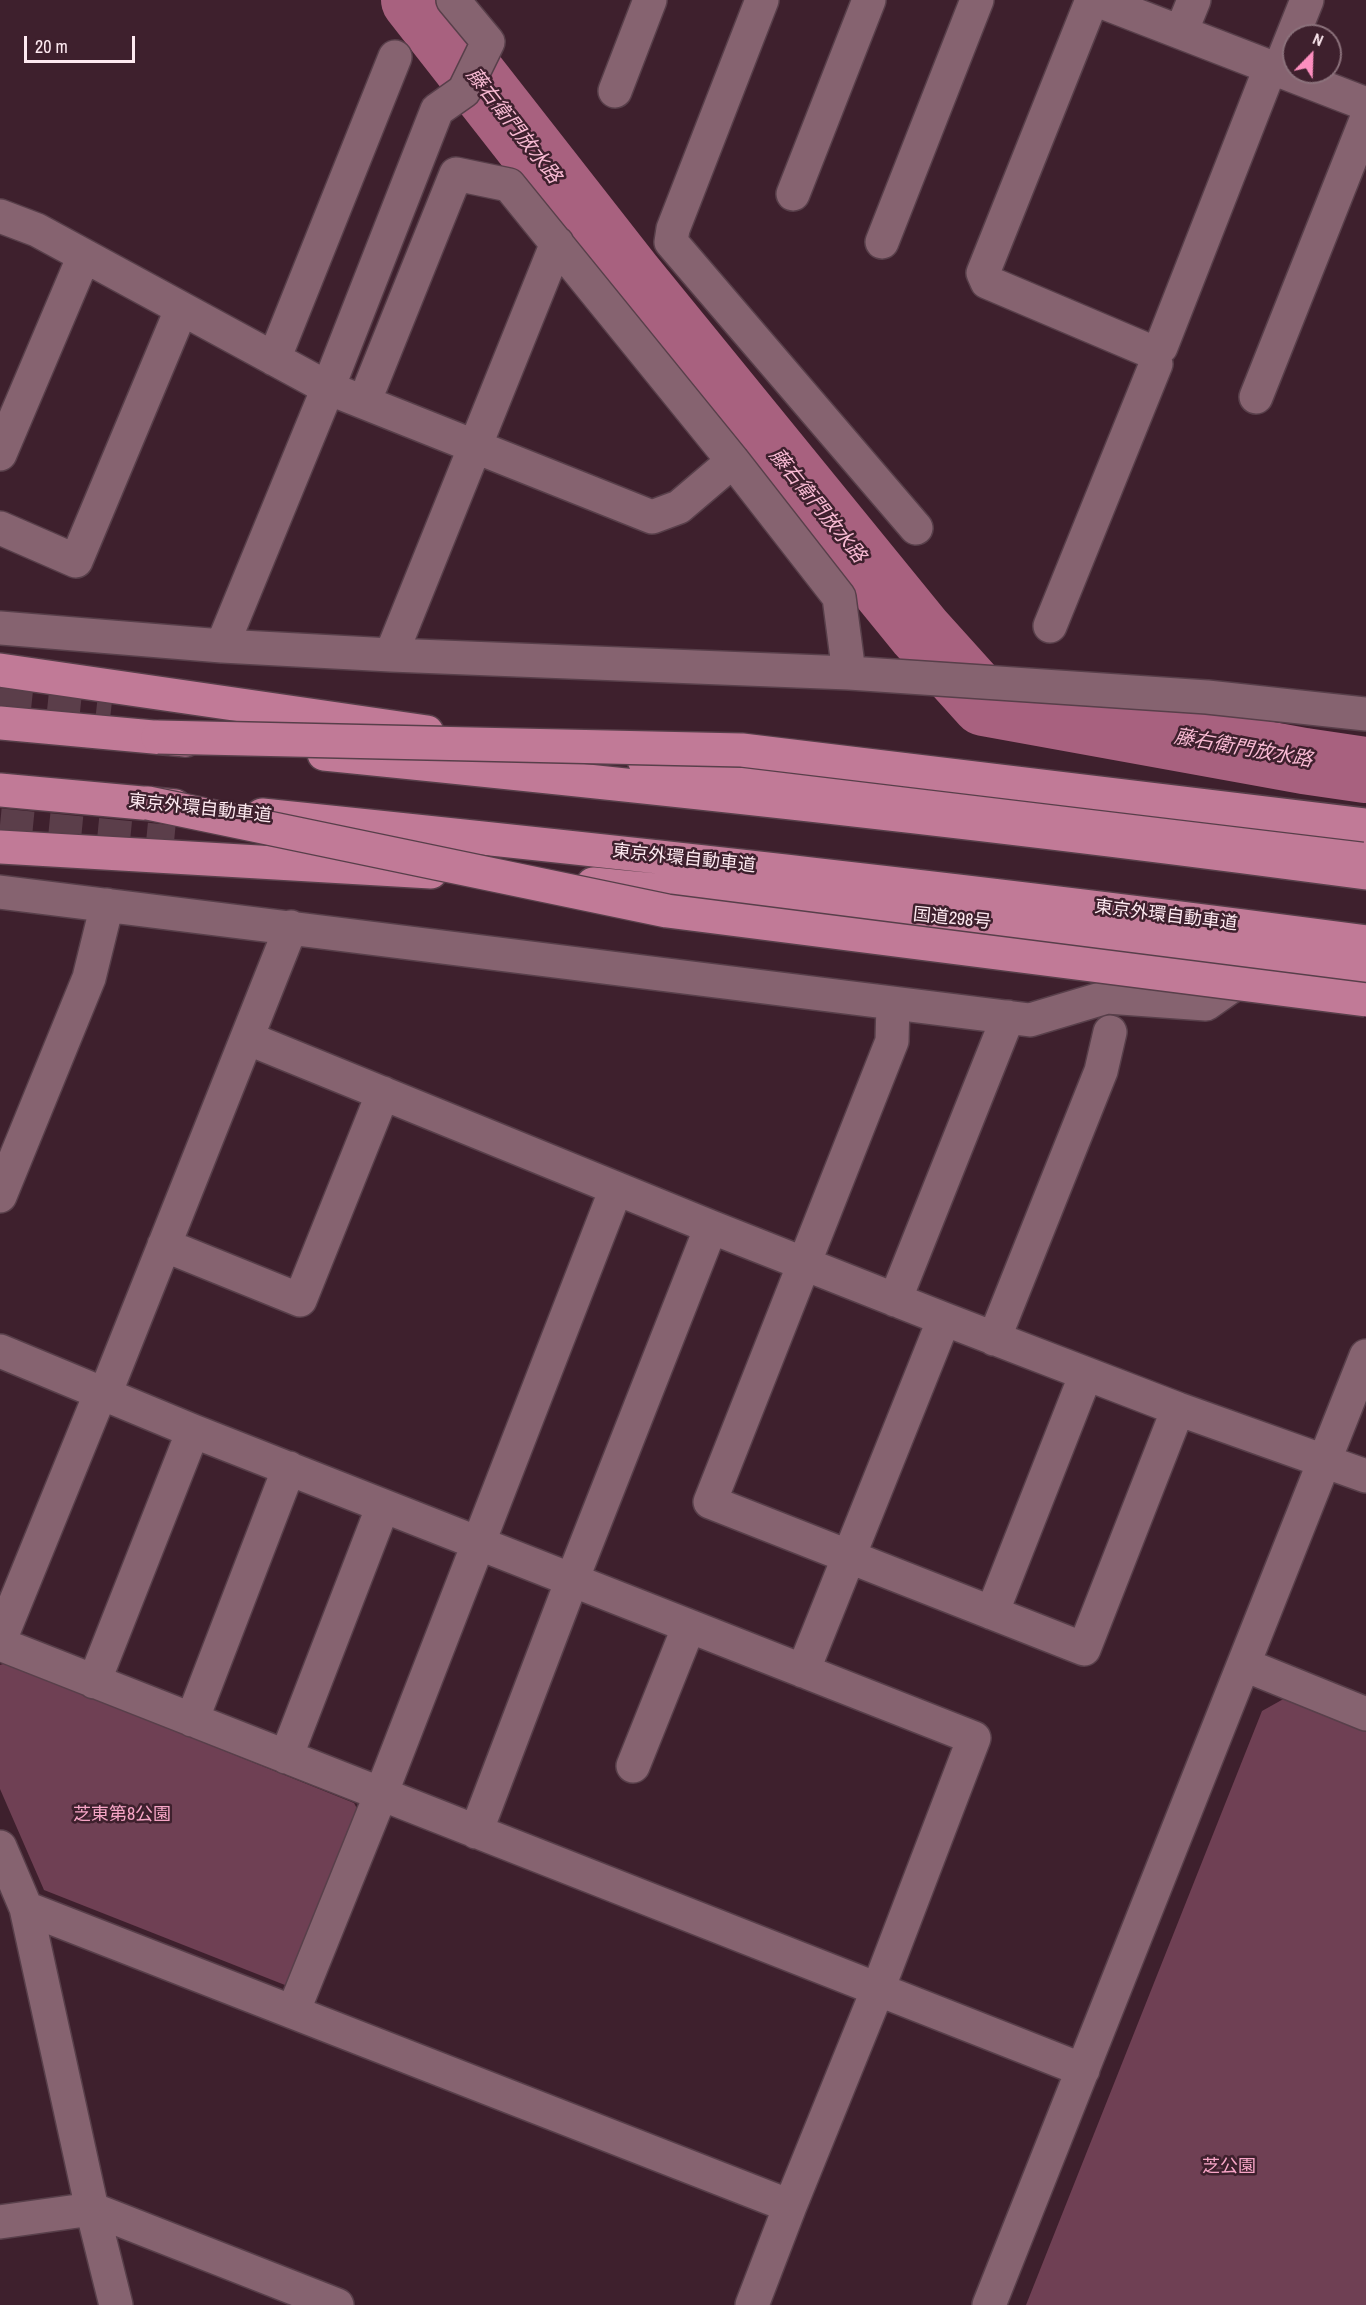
<!DOCTYPE html>
<html>
<head>
<meta charset="utf-8">
<style>
  body { margin:0 }
  #map { position:relative; width:1366px; height:2305px; overflow:hidden; background:#3e202d; font-family:"Archivo Narrow",sans-serif }
  canvas { display:block }
  .north { position:absolute; left:1282px; top:24px; width:60px; height:60px; box-sizing:border-box; background:#3e202d; border:2px solid #8b717b; border-radius:50%; rotate:23deg; font-size:16px; font-weight:700; line-height:24px; text-align:center; color:#feeaf1 }
  .north::after { content:''; display:block; margin:auto; width:21px; height:27px; background:#fd8ebf; clip-path:polygon(50% 0,100% 100%,50% 72%,0 100%) }
  .scale { position:absolute; left:24px; top:36px; width:111px; height:27px; box-sizing:border-box; border:3px solid #feeaf1; border-top:0; padding-left:8px; font-size:18px; line-height:21px; white-space:nowrap; color:#feeaf1; -webkit-text-stroke:4px #3e202d; paint-order:stroke }
</style>
</head>
<body>
<div id="map">
<canvas width="1366" height="2305"></canvas>
<div class="north">N</div>
<div class="scale">20 m</div>
</div>
<script>
const ctx = document.querySelector('canvas').getContext('2d');
ctx.lineJoin = 'round';
function paint(path, color) { ctx.fillStyle = color; ctx.fill(path, 'evenodd'); }
function stroke(path, color, width, dash) { ctx.strokeStyle = color; ctx.lineWidth = width; ctx.lineCap = dash ? 'butt' : 'round'; ctx.setLineDash(dash || []); ctx.stroke(path); }
function label(font, color, halo, rows, align = 'center') {
  ctx.font = font + ' "Archivo Narrow","Noto Sans JP",sans-serif'; ctx.lineWidth = 5; ctx.setLineDash([]); ctx.textBaseline = 'middle'; ctx.strokeStyle = halo; ctx.fillStyle = color; for (const [text, x, y, turn = 0] of rows) {
    ctx.save(); ctx.translate(x, y); ctx.rotate((+turn || 0) * Math.PI / 180); ctx.textAlign = isNaN(turn) ? turn : align; if (halo) ctx.strokeText(text, 0, 0); ctx.fillText(text, 0, 0); ctx.restore();
  }
}
const green = new Path2D(`
  M6,1663L354,1803L360,1814L290,1987L44,1890L0,1789V1665Z
  M1287,1697L1366,1729V2305H1026L1262,1711Z`);
const river = new Path2D(`
  M414,0L630,276L920,632L984,703L1304,761L1366,770`);
const highwayTunnel = new Path2D(`
  M0,689L112,701
  M0,825L174,842`);
const minor = new Path2D(`
  M762,0L673,229L671,242L916,528
  M1092,0L983,273L987,282L1152,352L1161,347L1271,66
  M1097,0L1366,104
  M1181,32L1194,0
  M1279,70L1307,0
  M615,91L650,0
  M793,194L869,0
  M0,216L37,230L328,388L652,517L679,507L733,461L839,597L849,673
  M882,242L977,0
  M274,359L395,57
  M371,385L456,174L509,185L733,461
  M1256,397L1366,120
  M0,454L84,256
  M0,528L76,561L181,310
  M1050,626L1156,364L1152,352
  M0,628L222,646L391,655L849,673L1207,697L1366,714
  M222,646L328,388L437,110L464,91L488,42L453,0
  M391,655L557,243
  M0,892L1030,1020L1107,997L1206,1004L1253,971
  M893,1003L892,1041L710,1502L1084,1649L1178,1409
  M247,1038L711,1227L944,1319L1178,1409L1366,1476
  M0,1196L89,978L107,905
  M164,1245L300,1300L383,1093
  M895,1300L1008,1017
  M994,1339L1101,1071L1110,1032
  M0,1351L193,1431L974,1738L878,1989L790,2206L752,2305
  M105,1394L291,927
  M992,1613L1086,1374
  M0,1640L101,1392
  M0,1644L1083,2070
  M1245,1665L1366,1714
  M803,1671L944,1319
  M94,1682L193,1431
  M192,1720L289,1468
  M286,1757L383,1506
  M633,1766L689,1626
  M476,1832L572,1580L711,1227
  M0,1847L26,1908L92,2209L116,2305
  M26,1908L790,2206
  M293,2012L381,1794L616,1189
  M0,2222L92,2209L337,2305
  M989,2305L1366,1356`);
const highway = new Path2D(`
  M0,670L427,732
  M0,723L186,740
  M324,754C672,789 1020,826 1366,873
  M644,760L1138,815L1366,849
  M0,790L175,806
  M262,815C631,853 999,893 1366,942
  M0,847L431,872
  M593,884C851,909 1110,927 1366,969`);
const highwayBridge = new Path2D(`
  M158,737L742,750L1366,825
  M148,803L667,911L1366,1000`);
const streetNames = [
  ["東京外環自動車道",200,809,6],
  ["東京外環自動車道",684,859,6],
  ["東京外環自動車道",1166,916,7],
  ["国道298号",952,919,6]
];
const parkNames = [
  ["芝東第8公園",122,1815],
  ["芝公園",1229,2167]
];
const waterNames = [
  ["藤右衛門放水路",513,126,52],
  ["藤右衛門放水路",817,506,51],
  ["藤右衛門放水路",1243,749,10]
];
paint(green, '#6f4054');
stroke(river, '#a8617f', 66);
stroke(highwayTunnel, '#5b3e4a', 33, [33, 16]);
stroke(minor, '#583f4a', 36);
stroke(highway, '#583f4a', 36);
stroke(minor, '#866370', 33);
stroke(highway, '#c17a97', 33);
stroke(highwayBridge, '#583f4a', 36, []);
stroke(highwayBridge, '#c17a97', 33);
label('18px', '#feeaf1', '#3e202d', streetNames);
label('18px', '#f7a6c7', '#3e202d', parkNames);
label('italic 20px', '#f8bad3', '#3e202d', waterNames);
</script>
</body>
</html>
